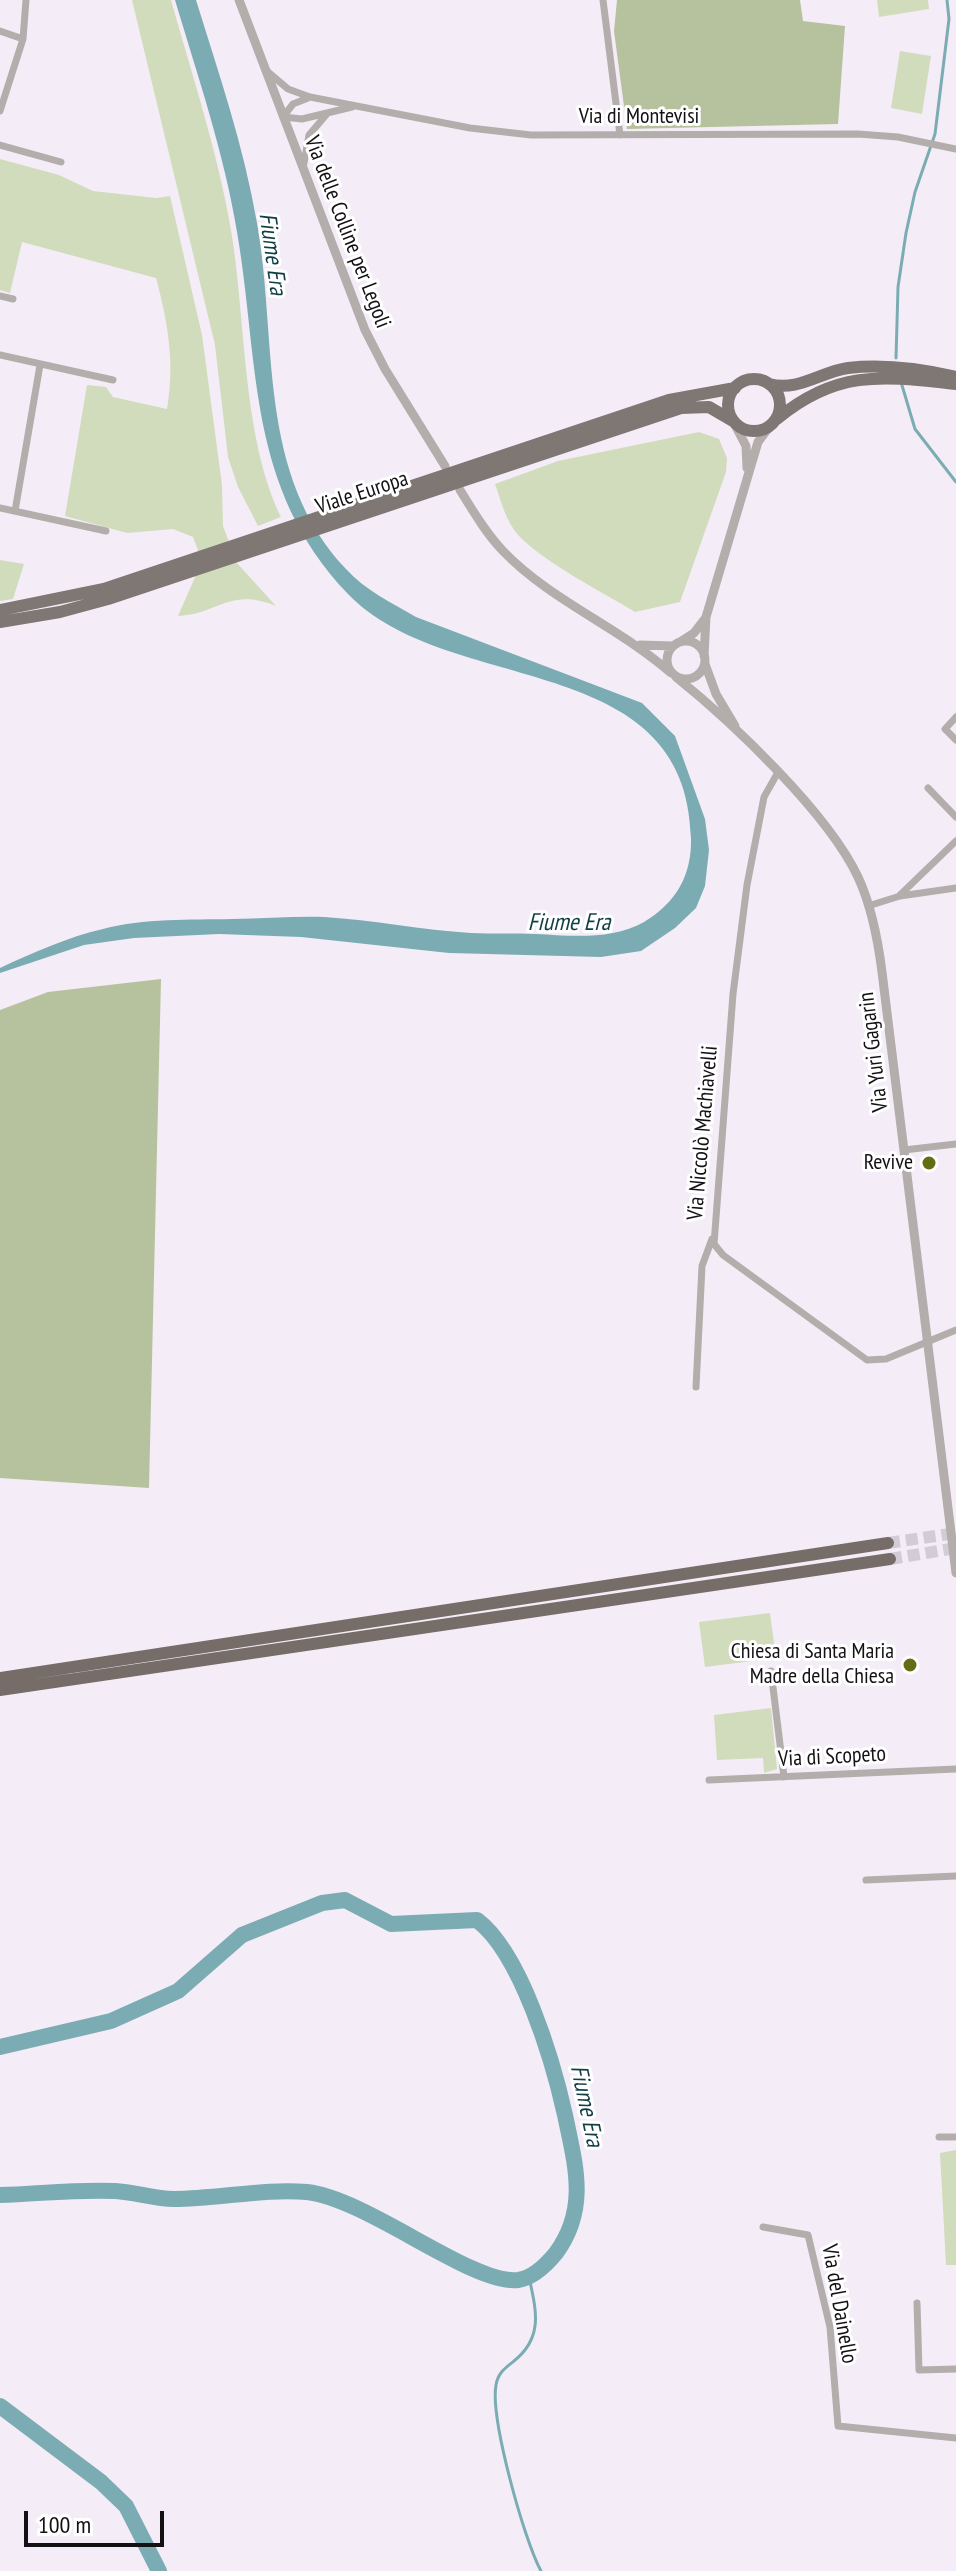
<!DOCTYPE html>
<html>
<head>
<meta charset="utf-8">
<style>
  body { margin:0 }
  #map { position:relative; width:956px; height:2571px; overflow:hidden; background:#f4edf7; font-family:"PT Sans Narrow",sans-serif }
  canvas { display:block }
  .scale { position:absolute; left:24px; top:2511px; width:140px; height:36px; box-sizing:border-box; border:4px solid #131114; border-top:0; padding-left:10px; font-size:24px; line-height:28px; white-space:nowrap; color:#131114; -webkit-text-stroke:6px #fff; paint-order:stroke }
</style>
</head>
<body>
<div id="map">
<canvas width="956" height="2571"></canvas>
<div class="scale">100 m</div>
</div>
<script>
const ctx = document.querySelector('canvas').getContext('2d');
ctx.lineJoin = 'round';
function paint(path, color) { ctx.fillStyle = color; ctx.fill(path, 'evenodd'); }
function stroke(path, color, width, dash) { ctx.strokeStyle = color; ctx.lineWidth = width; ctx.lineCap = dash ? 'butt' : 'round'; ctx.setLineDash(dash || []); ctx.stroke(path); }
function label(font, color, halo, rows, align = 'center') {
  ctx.font = font + ' "PT Sans Narrow",sans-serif'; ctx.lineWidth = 6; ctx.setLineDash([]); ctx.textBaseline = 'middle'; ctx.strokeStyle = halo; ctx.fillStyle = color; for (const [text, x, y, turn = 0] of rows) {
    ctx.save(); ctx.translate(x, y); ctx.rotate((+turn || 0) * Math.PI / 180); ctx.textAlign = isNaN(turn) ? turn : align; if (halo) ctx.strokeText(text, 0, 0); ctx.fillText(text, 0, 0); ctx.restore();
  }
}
const green = new Path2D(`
  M132,0H171C192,75 218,153 231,230C246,319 242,437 281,517L258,526L238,487L228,457L215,345Z
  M877,0H928L929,9L879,17Z
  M900,51L931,56L922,114L891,108Z
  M0,159L59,175L93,191L156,198L170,196L202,335L222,485L223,526L237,563L276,606C229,587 219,614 178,616L202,561L193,537L173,529L127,533L65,516L87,385L106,387L113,397L167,409C175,363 168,323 156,278L22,242L10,293L0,290Z
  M699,432L719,439L727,458L726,472L680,602L635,612C599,590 548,565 519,536C506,522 501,501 495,484L558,461Z
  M0,560L24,564L13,599L0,601Z
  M770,1613L776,1658L705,1667L699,1622Z
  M771,1708L777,1769L764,1773L763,1758L717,1760L714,1715Z
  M956,2150V2265H946L940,2153Z`);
const forest = new Path2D(`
  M617,0H800L803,21L845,26L838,124L627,129L614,31Z
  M161,979L149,1488L0,1478V1010L48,992Z`);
const water = new Path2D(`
  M175,0H196C219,74 244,147 257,223C278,342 256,474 346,569C365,590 392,603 416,617L642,703L675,736L705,819L709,850L705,886L696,908L675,928L641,951L601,957L449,953L301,937L219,934L134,938L84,945L0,973V968C32,953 68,937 103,929C144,918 190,920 232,919C263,919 294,916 324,917C373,920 422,930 471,933C493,934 514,933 536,934C571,936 613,940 644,922C676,903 692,875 691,838C687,647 448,698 348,594C246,487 260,366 237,232C224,153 198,77 175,0Z`);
const stream = new Path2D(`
  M896,358L898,287L906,233L915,192L935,134L949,19L947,0
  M901,382L915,429L956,482
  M529,2277C536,2310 544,2337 514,2361C505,2368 498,2373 496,2385C490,2418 524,2540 541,2571`);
const river = new Path2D(`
  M0,2047L111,2021L178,1991L242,1935L322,1903L345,1900L391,1924L477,1920C521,1953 553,2061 565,2115C575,2164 589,2208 556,2253C547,2264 533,2278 518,2280C472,2285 368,2199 307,2192C266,2188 217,2199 174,2199C154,2199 135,2192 115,2191C77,2189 38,2194 0,2195
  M0,2406L101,2482L126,2506L159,2571`);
const trunkTunnel = new Path2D(`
  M888,1543L956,1533
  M890,1559L956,1548`);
const minor = new Path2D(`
  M603,0L620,135
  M0,31L23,39
  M268,72L288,89L310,97L470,128L531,135L858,134L898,137L956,149
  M308,98L293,104L283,117L302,119L352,107
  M0,111L23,39L26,0
  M0,145L61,162
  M304,163L309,135L326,115
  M0,296L13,299
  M0,355L113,380
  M0,508L106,531
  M15,511L40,365
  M956,717L945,729L956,740
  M777,774L764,797L747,885L733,994L714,1244L723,1255L867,1360L886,1359L956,1330
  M928,788L956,817
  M900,895L956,841
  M868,906L900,896L956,888
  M904,1150L956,1144
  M696,1387L702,1266L712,1239
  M771,1671L784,1777
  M709,1780L956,1769
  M866,1880L956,1876
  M939,2137H956
  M763,2227L808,2235L830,2327L838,2426L956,2438
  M917,2303L919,2370L956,2369`);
const tertiary = new Path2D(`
  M239,0L365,330L385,369L445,466
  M734,423L746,446L747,468
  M460,490C473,511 486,533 503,551C551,601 619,627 671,673
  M667 660a19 19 0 1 1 38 0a19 19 0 1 1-38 0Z
  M680,642L694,633L704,620
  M640,645L673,646
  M704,656L706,617L758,442L769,427
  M705,664L716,694L735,726
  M676,677C732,722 828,813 858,877C872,907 878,940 882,972L956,1573`);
const primary = new Path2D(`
  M728 405a26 26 0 1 1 52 0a26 26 0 1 1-52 0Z
  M769,384C798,392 820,372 848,368C884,364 922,369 956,377
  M777,419C837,369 883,376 956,384
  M0,610L104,589L669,400L735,388
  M0,622L60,612L108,599L681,408L709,407L733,421`);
const trunk = new Path2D(`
  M0,1678L888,1543
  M0,1690L890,1559`);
const markers = [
  [929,1163,8,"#636d13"],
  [910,1665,8,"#636d13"]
];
const streetNames = [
  ["Via di Montevisi",639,117],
  ["Via delle Colline per Legoli",347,232,69],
  ["Viale Europa",362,493,-18],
  ["Via Yuri Gagarin",874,1052,-97],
  ["Via Niccolò Machiavelli",703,1133,-85],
  ["Via di Scopeto",832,1757,-3],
  ["Via del Dainello",839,2304,80]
];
const poiNames = [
  ["Revive",913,1163],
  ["Chiesa di Santa Maria",894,1652],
  ["Madre della Chiesa",894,1677]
];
const waterNames = [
  ["Fiume Era",272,254,82],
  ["Fiume Era",569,923],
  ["Fiume Era",586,2106,78]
];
paint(green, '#d1dcbd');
paint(forest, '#b6c29d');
paint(water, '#7cacb3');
stroke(stream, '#7cacb3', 3);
stroke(river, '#7cacb3', 16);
stroke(trunkTunnel, '#d2ccd5', 12, [12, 6]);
stroke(minor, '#b3aeac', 7);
stroke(tertiary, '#b3aeac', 9);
stroke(primary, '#7f7773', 12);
stroke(trunk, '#766d68', 12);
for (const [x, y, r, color] of markers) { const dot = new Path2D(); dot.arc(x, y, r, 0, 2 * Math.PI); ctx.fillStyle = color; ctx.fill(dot); stroke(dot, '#fff', 3); }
label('22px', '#131114', '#fff', streetNames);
label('22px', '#131114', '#fff', poiNames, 'right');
label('italic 24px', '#113e45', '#fff', waterNames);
</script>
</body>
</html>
